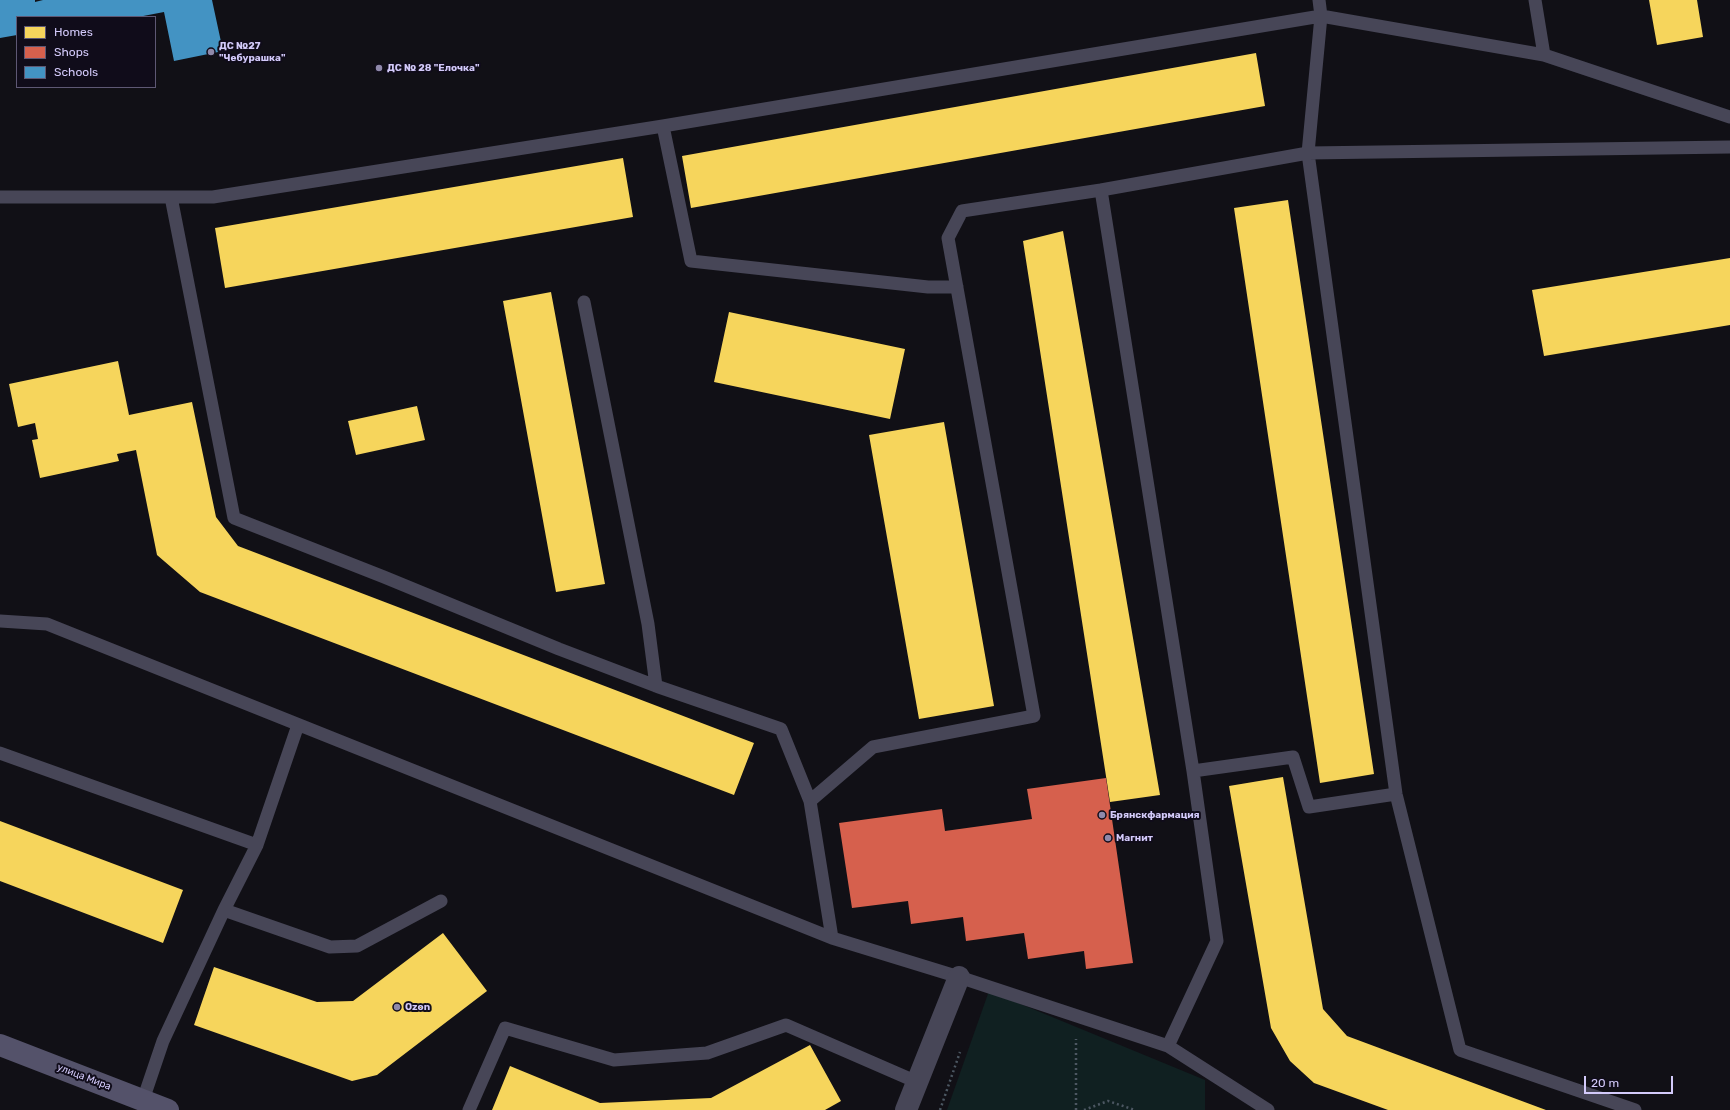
<!DOCTYPE html>
<html>
<head>
<meta charset="utf-8">
<style>
  body { margin:0 }
  #map { position:relative; width:1730px; height:1110px; overflow:hidden; background:#111016; font-family:Rubik,sans-serif }
  canvas { display:block }
  .legend { position:absolute; left:16px; top:16px; width:140px; height:72px; box-sizing:border-box; background:#100c1a; border:1px solid #5e5874; margin:0; padding:5px 7px; list-style:none; font-size:12px; color:#d3cafa }
  .legend li { display:flex; align-items:center; gap:8px; height:20px }
  .legend b { width:20px; border:1px solid #5e5874 }
  .scale { position:absolute; left:1584px; top:1076px; width:89px; height:18px; box-sizing:border-box; border:2px solid #d3cafa; border-top:0; padding-left:5px; font-size:12px; line-height:14px; white-space:nowrap; color:#d3cafa; -webkit-text-stroke:3px #100c1a; paint-order:stroke }
</style>
</head>
<body>
<div id="map">
<canvas width="1730" height="1110"></canvas>
<ul class="legend">
<li><b style="height:11px;background:#f6d55c"></b>Homes</li>
<li><b style="height:11px;background:#d6604d"></b>Shops</li>
<li><b style="height:11px;background:#4393c3"></b>Schools</li>
</ul>
<div class="scale">20 m</div>
</div>
<script>
const ctx = document.querySelector('canvas').getContext('2d');
ctx.lineJoin = 'round';
function paint(path, color) { ctx.fillStyle = color; ctx.fill(path, 'evenodd'); }
function stroke(path, color, width, dash) { ctx.strokeStyle = color; ctx.lineWidth = width; ctx.lineCap = dash ? 'butt' : 'round'; ctx.setLineDash(dash || []); ctx.stroke(path); }
function label(font, color, halo, rows, align = 'center') {
  ctx.font = font + ' Rubik,sans-serif'; ctx.lineWidth = 4; ctx.setLineDash([]); ctx.textBaseline = 'middle'; ctx.strokeStyle = halo; ctx.fillStyle = color; for (const [text, x, y, turn = 0] of rows) {
    ctx.save(); ctx.translate(x, y); ctx.rotate((+turn || 0) * Math.PI / 180); ctx.textAlign = isNaN(turn) ? turn : align; if (halo) ctx.strokeText(text, 0, 0); ctx.fillText(text, 0, 0); ctx.restore();
  }
}
const green = new Path2D(`
  M989,991L1205,1080V1110H947Z`);
const homes = new Path2D(`
  M1649,0H1697L1703,37L1657,45Z
  M1256,53L1265,106L691,208L682,156Z
  M623,158L633,217L225,288L215,228Z
  M1288,200L1374,774L1320,783L1234,208Z
  M1063,231L1160,795L1110,802L1023,241Z
  M1730,258V325L1544,356L1532,290Z
  M551,292L605,584L556,592L503,301Z
  M729,312L905,349L890,419L714,382Z
  M118,361L129,415L192,402L216,517L238,546L754,743L734,795L200,592L157,555L136,450L117,454L119,461L40,478L32,440L38,439L35,423L18,427L9,384Z
  M417,406L425,440L356,455L348,421Z
  M944,422L994,706L919,719L869,435Z
  M1283,777L1323,1009L1347,1036L1546,1110H1388L1314,1083L1290,1061L1271,1028L1229,786Z
  M0,821L183,890L163,943L0,881Z
  M443,933L487,991L377,1075L352,1081L194,1025L214,967L317,1002L353,1001Z
  M810,1045L841,1101L825,1110H492L510,1066L600,1103L711,1098Z`);
const shops = new Path2D(`
  M1106,778L1133,963L1086,969L1084,951L1028,959L1024,933L966,941L963,917L911,924L908,901L852,908L839,823L942,809L945,831L1032,819L1027,789Z`);
const schools = new Path2D(`
  M0,0H35V2L43,0H212L223,51L174,61L164,12L138,17H17V35L0,38Z`);
const path = new Path2D(`
  M940,1110L960,1052
  M1076,1110V1039
  M1084,1110L1108,1101L1135,1110`);
const lane = new Path2D(`
  M1319,0L1321,16L1544,55L1730,117
  M1535,0L1544,55
  M663,126L691,261L928,287H957
  M0,197H213L663,126L1321,16L1308,153L1396,794L1460,1050L1635,1110
  M171,197L234,518L384,577L559,649L656,686L781,729L810,801L832,938L959,977L1168,1046L1217,941L1193,771L1101,190L1308,153L1730,147
  M584,302L648,624L656,686
  M0,621L47,624L832,938
  M0,753L257,845L224,910L163,1041L143,1100
  M1193,771L1293,757L1309,807L1396,794
  M810,801L873,747L1034,716L948,238L962,211L1101,190
  M257,845L298,725
  M224,910L330,947L357,946L441,901
  M1168,1046L1268,1110
  M469,1110L505,1028L614,1060L707,1053L786,1025L917,1082`);
const street = new Path2D(`
  M906,1110L959,977`);
const secondary = new Path2D(`
  M0,1045L168,1110`);
const markers = [
  [211,52,4,"#8f89aa"],
  [379,68,4,"#8f89aa"],
  [1102,815,4,"#8f89aa"],
  [1108,838,4,"#8f89aa"],
  [397,1007,4,"#8f89aa"]
];
const poiNames = [
  ["ДС №27",219,46],
  ["\"Чебурашка\"",219,58],
  ["ДС № 28 \"Елочка\"",387,68],
  ["Брянскфармация",1110,815],
  ["Магнит",1116,838],
  ["Ozon",405,1007]
];
const streetNames = [
  ["улица Мира",84,1077,21]
];
paint(green, '#102021');
paint(homes, '#f6d55c');
paint(shops, '#d6604d');
paint(schools, '#4393c3');
stroke(path, '#4c5762', 2.5, [2, 3]);
stroke(lane, '#474657', 13);
stroke(street, '#474657', 22);
stroke(secondary, '#54526a', 22);
for (const [x, y, r, color] of markers) { const dot = new Path2D(); dot.arc(x, y, r, 0, 2 * Math.PI); ctx.fillStyle = color; ctx.fill(dot); stroke(dot, '#100c1a', 1.5); }
label('bold 10px', '#d3cafa', '#100c1a', poiNames, 'left');
label('10px', '#d3cafa', '#100c1a', streetNames);
</script>
</body>
</html>
